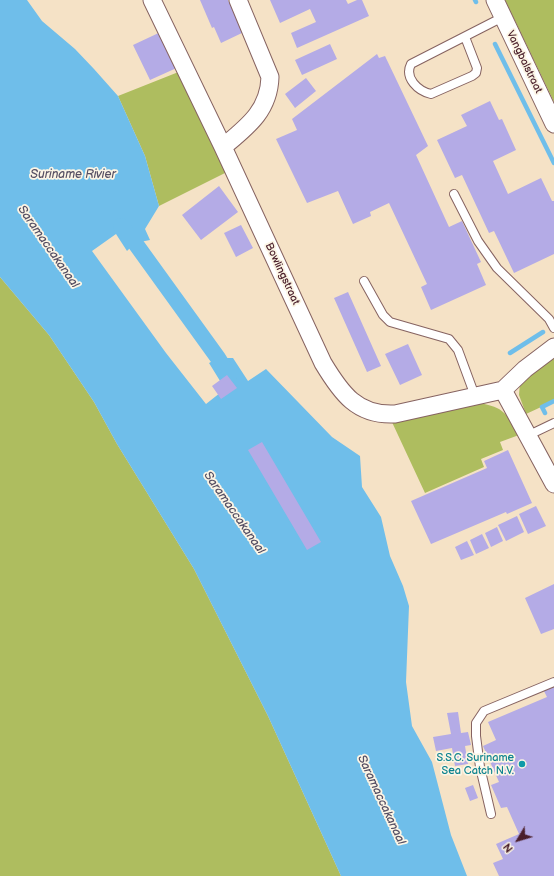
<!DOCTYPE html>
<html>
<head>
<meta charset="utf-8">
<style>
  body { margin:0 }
  #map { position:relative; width:554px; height:876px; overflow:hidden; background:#f5e2c6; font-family:"Balsamiq Sans",sans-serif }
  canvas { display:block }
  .north { position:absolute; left:498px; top:820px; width:40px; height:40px; -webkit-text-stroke:3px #fcf5e5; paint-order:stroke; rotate:232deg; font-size:11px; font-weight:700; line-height:16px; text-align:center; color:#4a1f2b }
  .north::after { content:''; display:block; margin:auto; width:14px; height:18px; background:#4a1f2b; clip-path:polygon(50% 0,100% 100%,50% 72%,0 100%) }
</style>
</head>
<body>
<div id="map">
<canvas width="554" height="876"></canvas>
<div class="north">N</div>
</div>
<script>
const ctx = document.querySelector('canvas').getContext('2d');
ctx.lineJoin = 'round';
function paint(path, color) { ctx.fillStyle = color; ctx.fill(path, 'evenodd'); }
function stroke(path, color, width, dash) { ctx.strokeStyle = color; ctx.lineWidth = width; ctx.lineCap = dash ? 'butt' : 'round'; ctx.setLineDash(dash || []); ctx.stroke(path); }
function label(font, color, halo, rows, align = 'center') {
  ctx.font = font + ' "Balsamiq Sans",sans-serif'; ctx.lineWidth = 3.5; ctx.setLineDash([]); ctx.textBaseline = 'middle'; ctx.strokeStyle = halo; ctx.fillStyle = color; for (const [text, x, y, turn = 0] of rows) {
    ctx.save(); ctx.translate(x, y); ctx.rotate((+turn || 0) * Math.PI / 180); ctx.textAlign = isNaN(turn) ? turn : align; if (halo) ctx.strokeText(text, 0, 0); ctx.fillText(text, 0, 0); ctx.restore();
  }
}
const green = new Path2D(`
  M505,0H554V102Z
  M181,71L231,170L159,206L145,156L118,96Z
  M0,277L49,335L94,402L117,444L194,569L268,716L341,876H0Z
  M554,357V401L526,414L519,395L520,382Z
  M479,403C504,407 507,414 519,435L500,442L503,450L481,459L484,467L425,493L391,420Z`);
const water = new Path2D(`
  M0,0H27L42,21L75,49L94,69L118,96L145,156L159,206L145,229L150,240L135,243L127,251L116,234L92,251L166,353L206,404L225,389L209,363L218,358H233L248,381L266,369L332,437L360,456L362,487L381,517L390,556L403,586L409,606L406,682L412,726L432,762L451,835L467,876H341L268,716L194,569L117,444L94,402L49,335L0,277Z`);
const stream = new Path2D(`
  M475,0L476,2
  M495,44L554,163
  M510,353L543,332
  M545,413L542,407L554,401`);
const canal = new Path2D(`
  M121,226L135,243L218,358L229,376`);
const building = new Path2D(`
  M200,0H228L244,32L221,43L214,27L212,28Z
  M270,0H346L348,4L357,0H362L369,16L297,48L291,33L316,22L310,9L280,23Z
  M165,30L181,66L150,80L133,45Z
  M330,44L337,59L302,75L295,60Z
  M377,54L379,58L385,56L428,146L416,155L449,227L462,221L481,262L477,264L486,285L431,310L421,287L427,284L389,203L370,212L371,216L353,224L338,191L307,203L276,139L297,130L292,119Z
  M306,78L316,91L295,108L285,94Z
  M490,101L499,120L502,119L516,150L493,161L508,194L541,178L552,201H554V254L514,273L494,231L489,233L462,175L455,178L437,140L467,126L461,115Z
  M219,186L238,212L201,240L182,215Z
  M241,225L253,248L236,257L224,233Z
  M348,292L381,366L367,372L334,298Z
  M408,344L422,375L400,385L385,354Z
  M227,375L237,388L221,399L212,386Z
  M262,442L321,542L307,550L248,450Z
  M508,450L532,503L507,514L506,512L431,544L411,501L487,468L484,461Z
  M536,506L546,526L528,534L519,514Z
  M517,516L524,532L506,541L498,525Z
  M497,527L503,541L491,547L485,533Z
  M482,534L489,548L476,554L470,540Z
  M467,541L474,555L461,560L455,547Z
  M554,584V629L541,634L525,598Z
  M554,687V876H499L493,863L503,859L496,844L519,834L507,807L501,808L491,785L499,782L483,746L496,740L488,722L547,697L544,691Z
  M458,712L461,733L468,732L471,745L465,746L468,764L455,766L452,748L436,751L433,737L451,734L447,713Z
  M473,785L478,798L470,801L465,788Z`);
const service = new Path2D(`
  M465,37L477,68L476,73L472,76L431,94C418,91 404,78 411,64L503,17
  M454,194L478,241L497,268L549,319L554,328
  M364,281L383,315L390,322L449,339L458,350L475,396
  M529,435L554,423
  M491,814L480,767L476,736V723L484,711L554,682`);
const minor = new Path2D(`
  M152,0L223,147L323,363C341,393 357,416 395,414L503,390
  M495,0L554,124
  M223,147C247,127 269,111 270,77L238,0
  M503,390L554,484
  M503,390L525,369L554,347`);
const markers = [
  [522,764,4,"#0f9aa8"]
];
const streetNames = [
  ["Vangbalstraat",524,62,64],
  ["Bowlingstraat",282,274,65]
];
const cultureNames = [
  ["S.S.C. Suriname",514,758],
  ["Sea Catch N.V.",514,771]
];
const waterNames = [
  ["Suriname Rivier",73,175],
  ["Saramaccakanaal",48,247,55],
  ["Saramaccakanaal",234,513,55],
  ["Saramaccakanaal",381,800,65]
];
paint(green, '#aebd5f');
paint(water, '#6fbeea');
stroke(stream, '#6fbeea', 4.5);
stroke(canal, '#6fbeea', 16);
paint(building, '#b4abe6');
stroke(service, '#866361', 10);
stroke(minor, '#866361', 19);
stroke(service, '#fff', 8);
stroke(minor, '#fff', 17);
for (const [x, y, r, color] of markers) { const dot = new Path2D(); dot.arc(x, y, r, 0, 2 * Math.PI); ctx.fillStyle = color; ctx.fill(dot); stroke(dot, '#fcf5e5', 1.5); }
label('11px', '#4a1f2b', '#fcf5e5', streetNames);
label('11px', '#0d838f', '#fcf5e5', cultureNames, 'right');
label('italic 12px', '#554f64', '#fcf5e5', waterNames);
</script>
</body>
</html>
